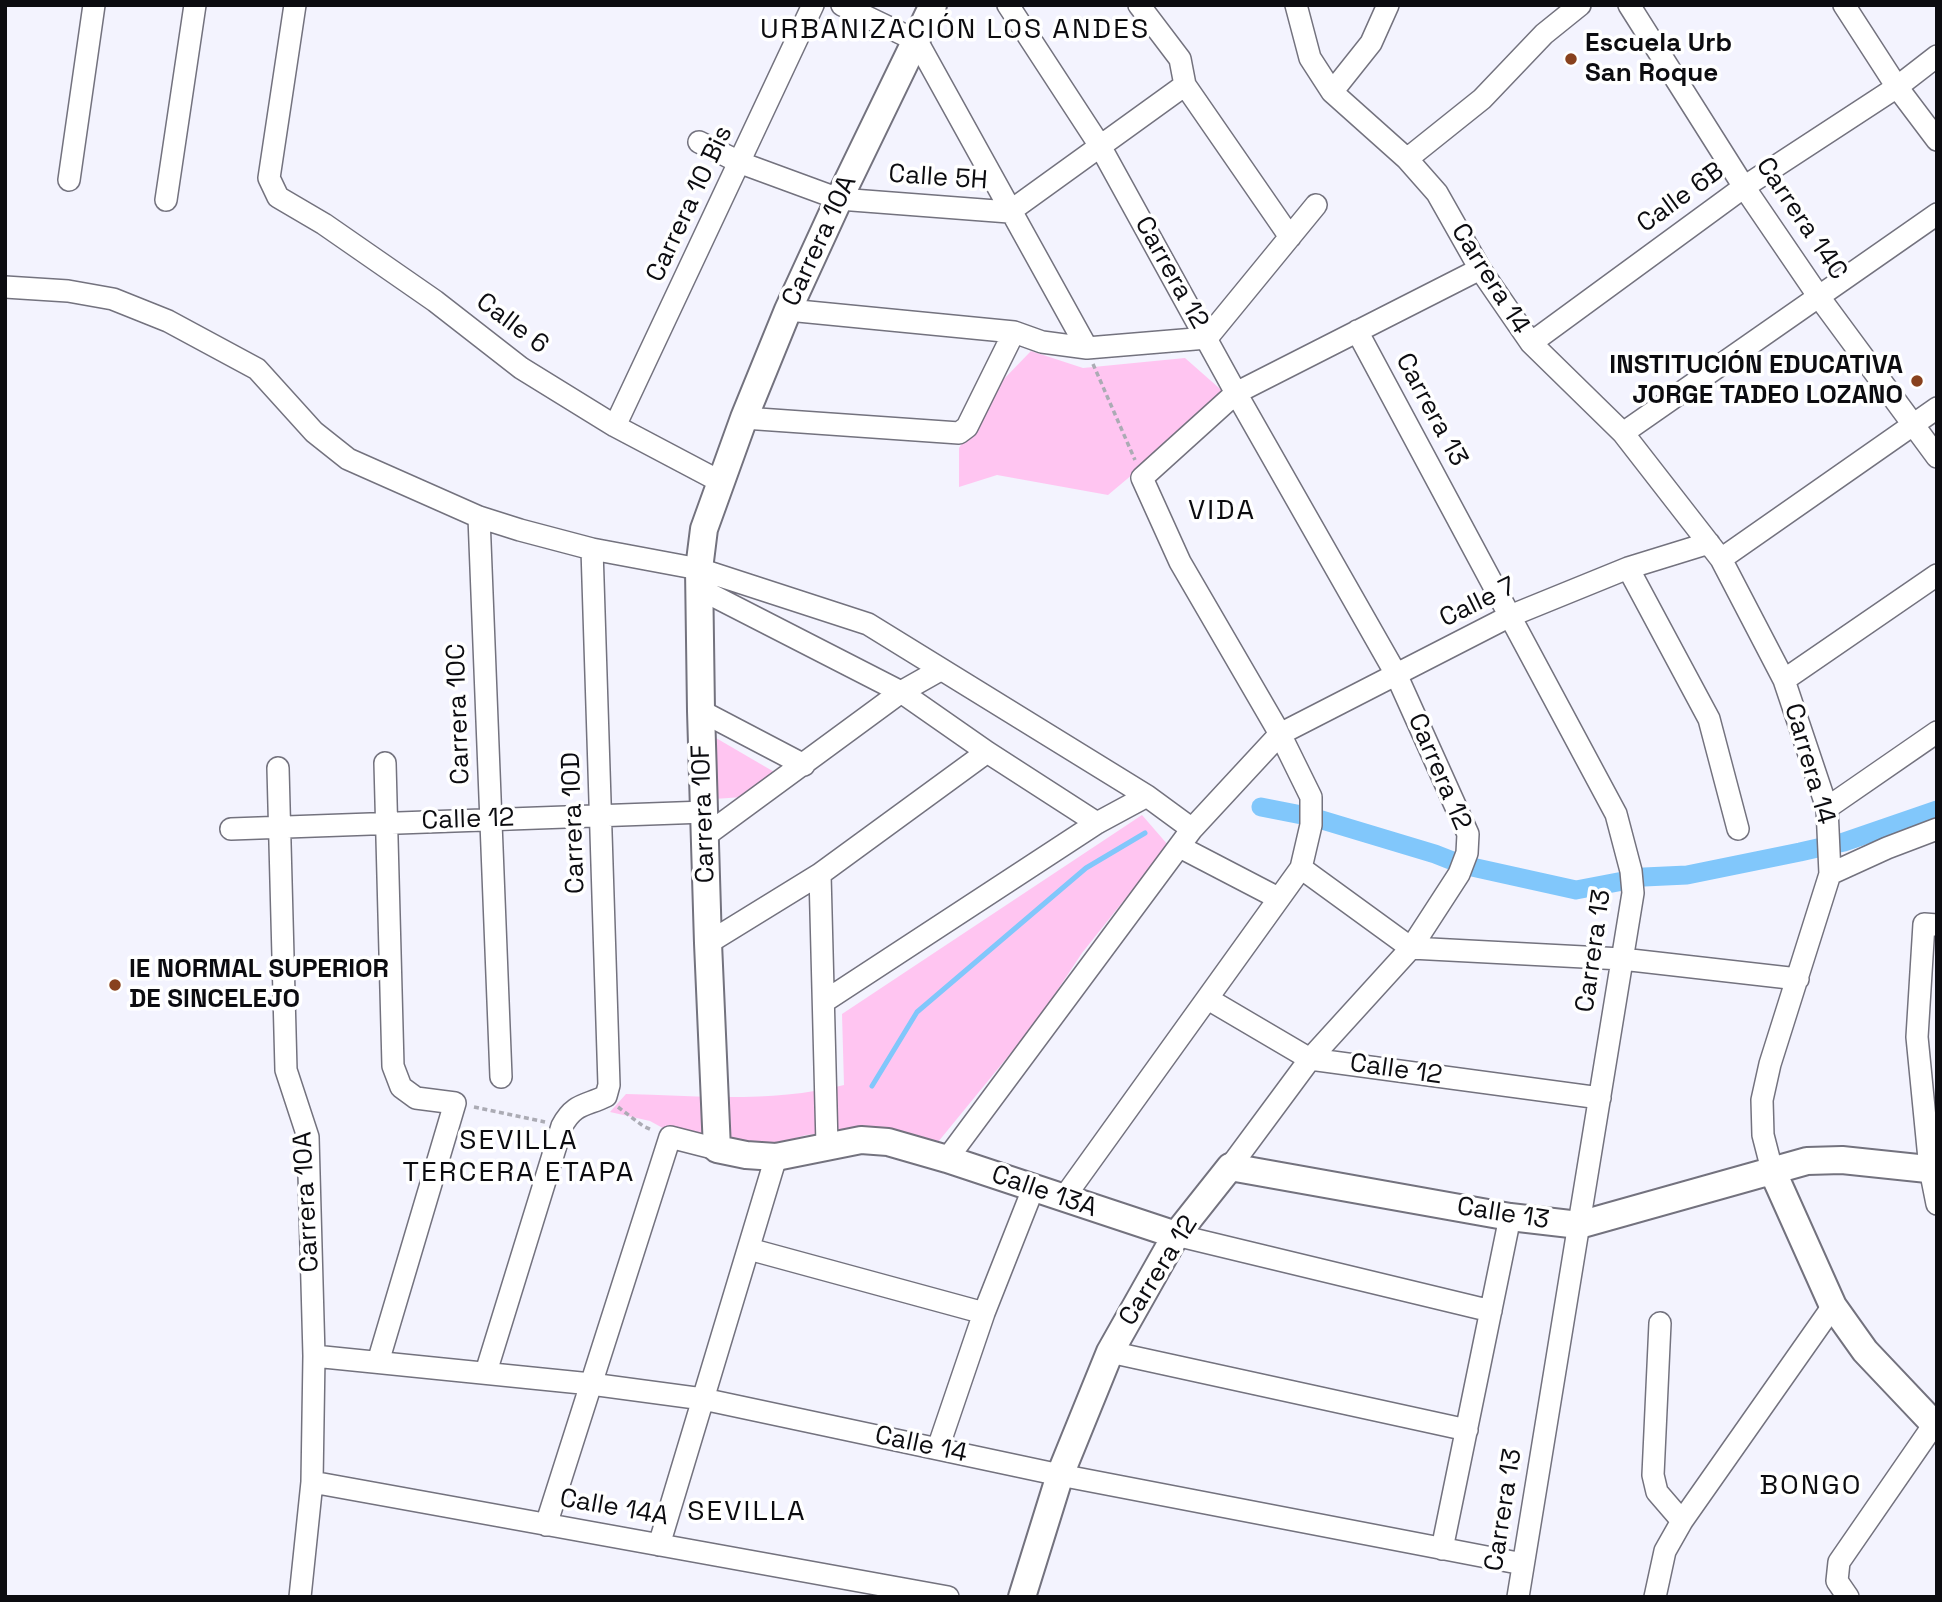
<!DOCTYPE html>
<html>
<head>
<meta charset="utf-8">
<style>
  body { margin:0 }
  #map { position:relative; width:1942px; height:1602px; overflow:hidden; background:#f3f3fe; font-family:"Space Grotesk",sans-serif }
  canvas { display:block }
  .frame { position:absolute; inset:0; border:7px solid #0c0c10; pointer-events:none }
</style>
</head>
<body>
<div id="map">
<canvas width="1942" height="1602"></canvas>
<div class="frame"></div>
</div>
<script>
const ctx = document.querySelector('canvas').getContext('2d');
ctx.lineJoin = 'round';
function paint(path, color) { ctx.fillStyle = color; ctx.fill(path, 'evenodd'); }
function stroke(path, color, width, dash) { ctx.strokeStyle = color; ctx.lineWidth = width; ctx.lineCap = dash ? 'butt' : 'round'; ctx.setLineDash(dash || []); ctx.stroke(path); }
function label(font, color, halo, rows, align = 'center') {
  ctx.font = font + ' "Space Grotesk",sans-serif'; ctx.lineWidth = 7; ctx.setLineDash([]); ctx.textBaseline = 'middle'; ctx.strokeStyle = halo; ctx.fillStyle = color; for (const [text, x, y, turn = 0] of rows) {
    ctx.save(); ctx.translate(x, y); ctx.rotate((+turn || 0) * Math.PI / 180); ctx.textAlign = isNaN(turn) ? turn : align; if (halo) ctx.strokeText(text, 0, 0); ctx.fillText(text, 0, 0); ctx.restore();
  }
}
const green = new Path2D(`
  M1031,351L1083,368L1185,358L1227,395L1108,495L997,475L959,487V448L1000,383Z
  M716,738L776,773L743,797L714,799Z
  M1142,815L1168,845L1082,953L1037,1021L938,1142L878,1129L806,1135L769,1146L670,1132L650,1121L610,1112L626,1094C697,1096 774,1103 844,1085L842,1014Z`);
const stream = new Path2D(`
  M872,1086L917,1012L1086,868L1145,833`);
const canal = new Path2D(`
  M1261,807L1312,817L1435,854L1463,865L1576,890L1644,877L1687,875L1800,852L1844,842L1937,810`);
const path = new Path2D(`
  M1093,364L1135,460
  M474,1107L545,1122
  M618,1107L643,1126L652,1130`);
const minor = new Path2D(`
  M295,5L269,178L278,197L324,224L435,301L521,368L615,426L721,482
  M842,5L917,41L1087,348
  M1008,5L1100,146L1236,393L1396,674L1468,834L1467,853L1459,874L1411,948L1310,1059L1230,1167
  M1139,5L1180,59L1185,85L1290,237
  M1296,5L1310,58L1332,92L1407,159L1437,193L1480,269L1531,343L1623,433L1721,559L1784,680L1827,808L1830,874L1770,1064L1762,1100L1763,1135L1772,1170
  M1629,5L1744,187L1819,297L1937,457
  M1844,5L1897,87L1937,140
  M1332,92L1371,43L1388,5
  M699,142L741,163L839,199L1009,212L1185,85
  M1407,159L1482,99L1544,34L1580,5
  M69,180L94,5
  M166,200L195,5
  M5,287L68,291L113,299L168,321L257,369L314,432L348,459L479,517L520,530L592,549L699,569L868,624L1147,796L1192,829
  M788,310L1014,332L1042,342L1087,348L1207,338L1316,205
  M1357,331L1616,814L1631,871L1633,893L1518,1597
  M1531,343L1744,187L1897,87L1937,56
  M744,418L959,433L967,427L1014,332
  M615,426L813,5
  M1623,433L1937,214
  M479,517L501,1077
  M1721,559L1937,408
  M1628,568L1709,719L1738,829
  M700,589L901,692L987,752L1097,823
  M1784,680L1937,575
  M701,711L804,765
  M278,768L286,1070L308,1137L314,1356L312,1482L300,1597
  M1827,808L1937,732
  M231,829L705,812
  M705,836L901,692L940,670
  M1180,847L1278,898
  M1301,868L1411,948L1622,959L1798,979
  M820,874L827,1145
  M1830,874L1887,848L1937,829
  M1937,925L1924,924L1917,1037L1930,1169L1937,1204
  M708,943L820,874L987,752
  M1208,999L1310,1059L1600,1098
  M825,1001L1097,823L1147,796
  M947,1159L1192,829L1280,734L1510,616L1628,568L1709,543
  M1063,1199L1301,868L1311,825V797L1280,734L1180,562L1142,478L1236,393L1480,269
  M1176,1235L1491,1311
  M749,1249L984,1313
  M1660,1323L1653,1475L1657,1492L1682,1521
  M1110,1352L1467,1430
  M314,1356L591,1384L703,1399L1060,1475L1523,1564
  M378,1362L455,1103L416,1098L401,1087L393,1066L385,763
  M486,1372L562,1126C574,1103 586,1106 606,1096L609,1085L592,549
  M938,1448L984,1313L1033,1189
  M312,1482L948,1597
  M546,1525L670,1137L717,1149
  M659,1545L776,1157
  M1442,1549L1510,1217
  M1655,1597L1665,1551L1682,1521L1833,1306
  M1848,1597L1837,1581L1839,1562L1937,1420`);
const tertiary = new Path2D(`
  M933,5L839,199L788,310L744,418L704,529L699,569L701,711L708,943L717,1149L746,1155L776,1157L861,1140L888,1142L947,1159L1176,1235
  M1772,1170L1833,1306L1865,1351L1937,1427
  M1022,1597L1060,1475L1110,1352L1176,1235L1230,1167L1510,1217L1579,1225L1807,1161L1842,1160L1937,1170`);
const markers = [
  [1571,59,7,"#88411e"],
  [1917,381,7,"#88411e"],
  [115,985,7,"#88411e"]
];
const poiNames = [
  ["Escuela Urb",1585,44],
  ["San Roque",1585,74],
  ["INSTITUCIÓN EDUCATIVA",1903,366,"right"],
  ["JORGE TADEO LOZANO",1903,396,"right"],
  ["IE NORMAL SUPERIOR",129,970],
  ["DE SINCELEJO",129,1000]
];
const streetNames = [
  ["Calle 5H",938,178,4],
  ["Calle 6B",1681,198,-36],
  ["Carrera 10 Bis",690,204,-65],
  ["Carrera 14C",1801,219,56],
  ["Carrera 10A",820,241,-65],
  ["Carrera 12",1171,273,61],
  ["Carrera 14",1490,279,58],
  ["Calle 6",512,324,37],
  ["Carrera 13",1431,410,62],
  ["Calle 7",1478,603,-26],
  ["Carrera 10C",459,714,-92],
  ["Carrera 14",1809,764,74],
  ["Carrera 12",1439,772,67],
  ["Carrera 10F",704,814,-92],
  ["Calle 12",468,820,-2],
  ["Carrera 10D",574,823,-92],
  ["Carrera 13",1594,951,-82],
  ["Calle 12",1396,1070,8],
  ["Calle 13A",1044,1192,19],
  ["Carrera 10A",307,1202,-93],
  ["Calle 13",1503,1214,9],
  ["Carrera 12",1159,1271,-58],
  ["Calle 14",921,1445,12],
  ["Calle 14A",614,1508,10],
  ["Carrera 13",1504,1510,-81]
];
const neighbourhoodNames = [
  ["URBANIZACIÓN LOS ANDES",955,30],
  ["VIDA",1222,511],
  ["SEVILLA",519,1141],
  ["TERCERA ETAPA",519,1173],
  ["BONGO",1811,1486],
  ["SEVILLA",747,1512]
];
paint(green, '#ffc5f1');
stroke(stream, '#81c7fb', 5);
stroke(canal, '#81c7fb', 19);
stroke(minor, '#73727e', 24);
stroke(tertiary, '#73727e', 30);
stroke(path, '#ababb4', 3.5, [5, 3.5]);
stroke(minor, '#fff', 21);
stroke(tertiary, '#fff', 26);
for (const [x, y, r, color] of markers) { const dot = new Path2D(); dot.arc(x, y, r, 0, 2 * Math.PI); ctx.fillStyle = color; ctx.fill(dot); stroke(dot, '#fff', 2.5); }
label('bold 26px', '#0c0c10', '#fff', poiNames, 'left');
label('26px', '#0c0c10', '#fff', streetNames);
ctx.letterSpacing = '2px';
label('28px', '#0c0c10', '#fff', neighbourhoodNames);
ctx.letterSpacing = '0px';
</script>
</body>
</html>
